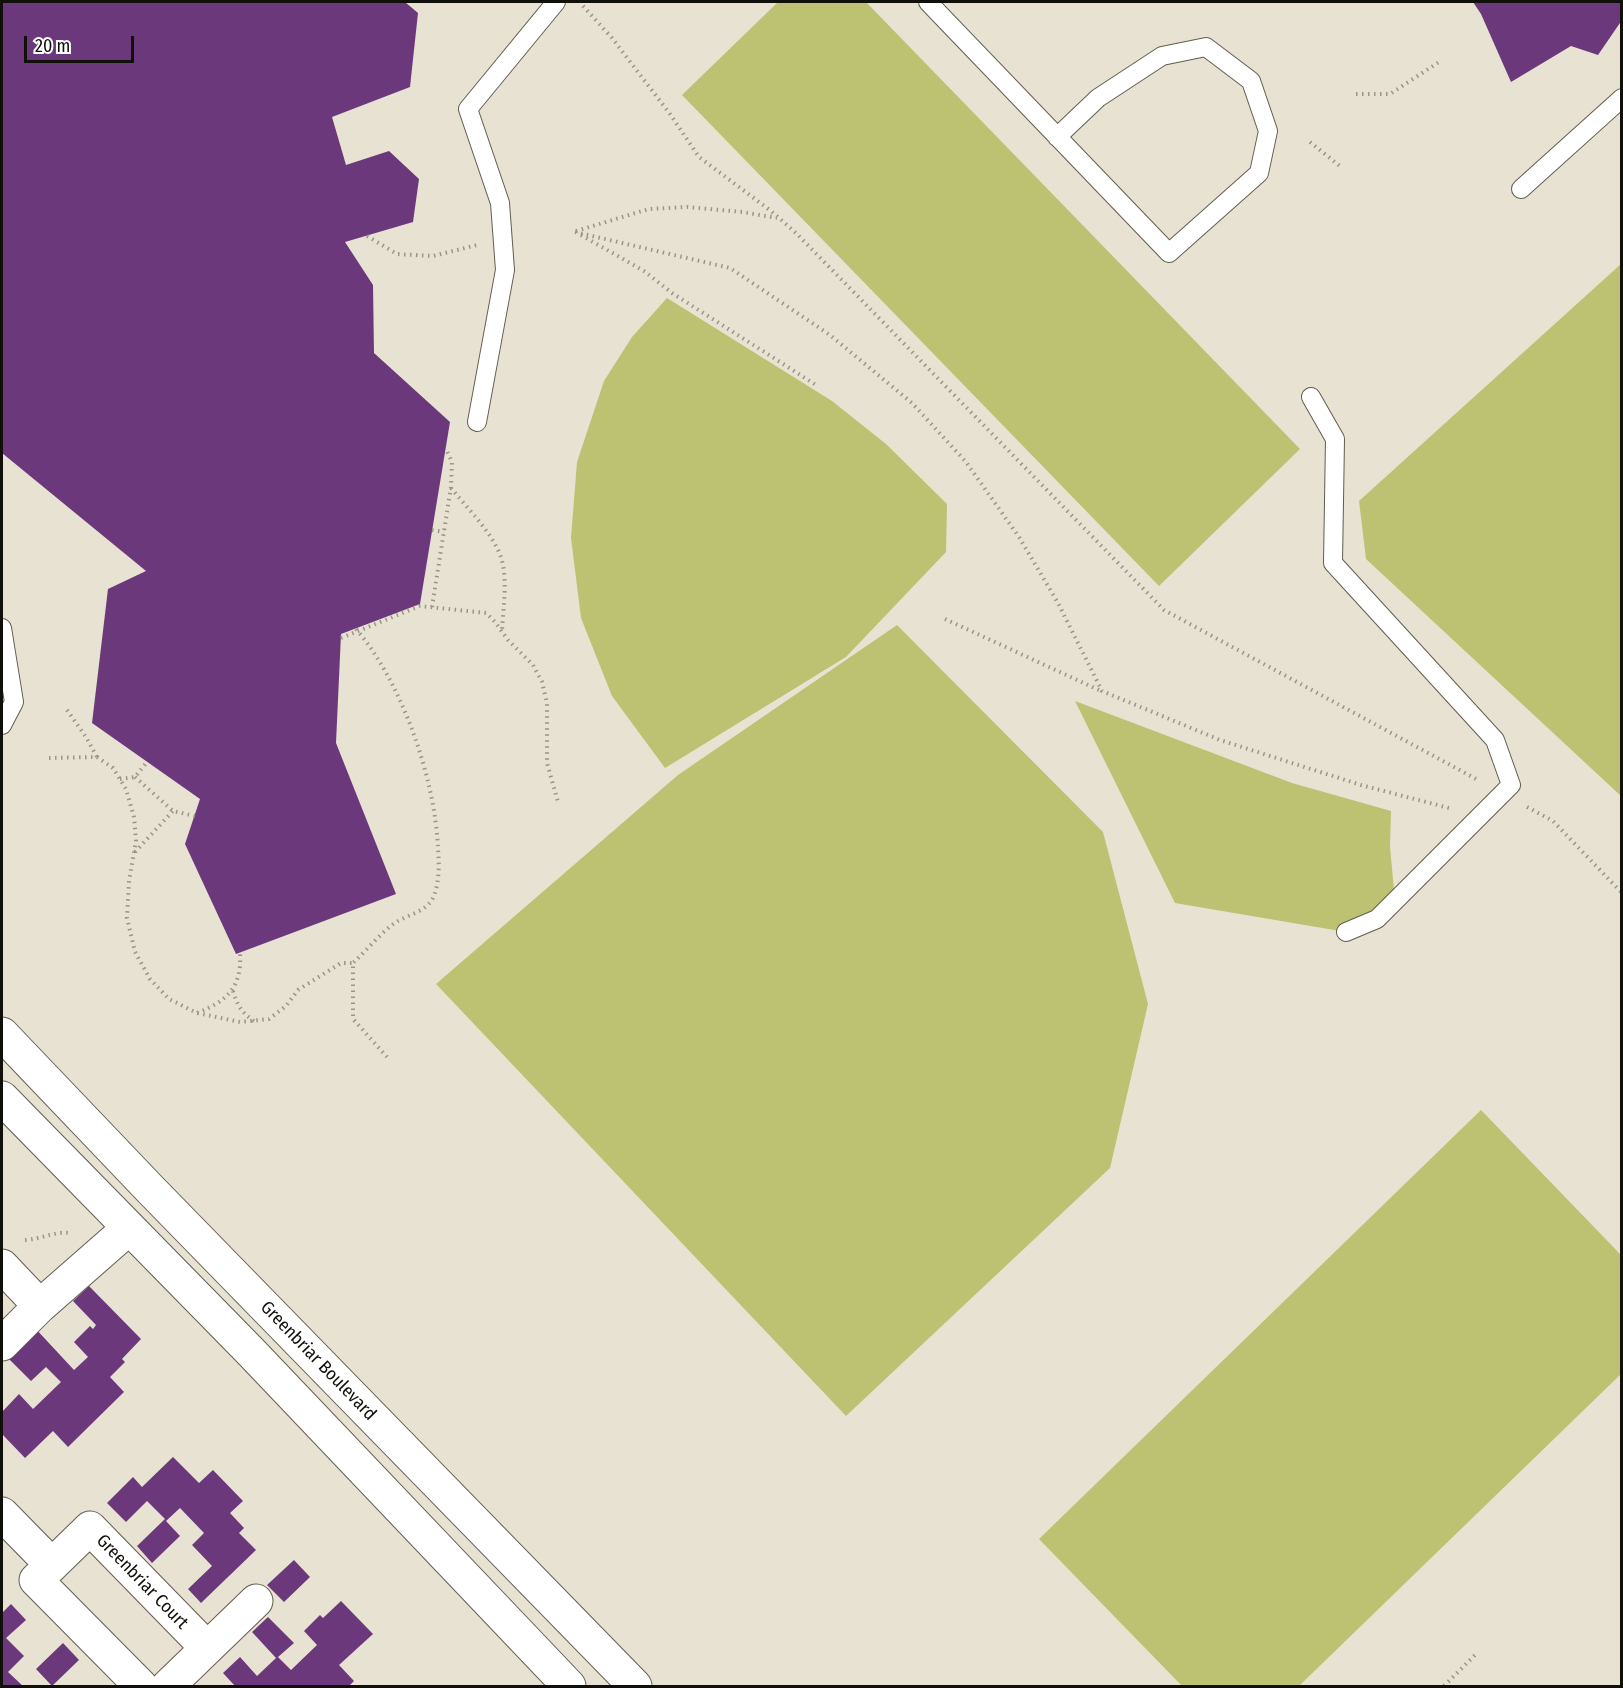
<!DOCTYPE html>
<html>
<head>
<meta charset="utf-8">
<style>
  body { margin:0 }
  #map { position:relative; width:1623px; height:1688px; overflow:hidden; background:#e8e2d2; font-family:"Fira Sans Condensed",sans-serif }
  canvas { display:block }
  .frame { position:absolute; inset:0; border:3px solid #110f09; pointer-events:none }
  .scale { position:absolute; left:24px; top:36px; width:110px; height:27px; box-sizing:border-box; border:3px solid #110f09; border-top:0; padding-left:8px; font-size:18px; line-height:21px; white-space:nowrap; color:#110f09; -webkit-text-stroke:4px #fff; paint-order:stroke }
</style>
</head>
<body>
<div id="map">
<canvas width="1623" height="1688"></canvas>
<div class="frame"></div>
<div class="scale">20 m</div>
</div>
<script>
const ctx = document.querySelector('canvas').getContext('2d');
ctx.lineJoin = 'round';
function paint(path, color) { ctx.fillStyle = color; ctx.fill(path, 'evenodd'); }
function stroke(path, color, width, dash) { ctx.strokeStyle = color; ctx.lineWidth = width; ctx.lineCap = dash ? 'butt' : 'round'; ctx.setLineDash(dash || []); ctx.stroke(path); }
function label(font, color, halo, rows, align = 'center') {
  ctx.font = font + ' "Fira Sans Condensed",sans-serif'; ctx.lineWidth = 6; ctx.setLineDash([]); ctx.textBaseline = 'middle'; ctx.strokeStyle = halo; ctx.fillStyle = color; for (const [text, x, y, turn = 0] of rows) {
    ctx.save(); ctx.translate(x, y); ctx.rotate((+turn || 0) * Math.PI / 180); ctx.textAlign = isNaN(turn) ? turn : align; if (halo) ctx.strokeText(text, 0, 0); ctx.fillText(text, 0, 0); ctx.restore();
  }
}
const green = new Path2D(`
  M778,2H866L1300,449L1159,586L682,95Z
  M1621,264V796L1366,559L1359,501Z
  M667,298L832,401L886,444L947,504L946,552L846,657L665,768L612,696L581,618L571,538L577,462L604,381L632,337Z
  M897,625L1103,832L1148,1004L1110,1168L846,1416L436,984L678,775Z
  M1075,701L1292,783L1391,811L1390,847L1395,901L1346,932L1175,903Z
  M1481,1110L1621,1255V1374L1299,1686H1182L1039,1539Z`);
const building = new Path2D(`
  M2,2H405L418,13L410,87L332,117L346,165L389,151L419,179L413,222L345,242L373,285L374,353L450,422L420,604L341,634L336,743L396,894L236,954L185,844L200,799L92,723L108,589L146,571L2,453Z
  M1473,2H1622V20L1598,55L1571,46L1511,82L1481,14Z
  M89,1286L141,1339L122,1359L125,1362L110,1377L124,1392L68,1447L53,1431L25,1458L2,1434V1412L19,1394L33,1409L61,1382L46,1367L31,1381L5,1355L34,1327L74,1370L88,1357L74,1342L90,1326L93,1329L96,1325L73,1301Z
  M173,1457L199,1483L213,1470L243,1501L230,1513L244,1528L239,1533L256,1550L201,1603L188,1589L212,1566L192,1545L204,1533L180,1508L166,1521L180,1536L152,1563L137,1546L165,1519L147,1501L126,1522L107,1503L133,1477L142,1487Z
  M294,1560L310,1577L284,1602L267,1585Z
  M341,1601L373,1634L339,1665L354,1681L349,1686H235L223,1673L240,1657L257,1676L276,1658L252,1632L268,1617L294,1643L278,1657L291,1670L317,1645L304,1631L320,1615L323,1618Z
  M11,1604L26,1620L6,1638L24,1656L8,1672L23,1686H2V1613Z
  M63,1643L79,1660L52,1686L36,1669Z`);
const path = new Path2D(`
  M583,6L612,38L670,114L699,157L771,211L796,233L1164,610L1478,780
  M1356,94H1390L1439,62
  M1310,142L1341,167
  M576,231L649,209L687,207L743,212L777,218
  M575,232L730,268L830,335L912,403L966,462L1019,537L1058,603L1102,691L1220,740L1361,785L1449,808
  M581,235L644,271L672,293L816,385
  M367,236L397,254L433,256L477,245
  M451,488C467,508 488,528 499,552C509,575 503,607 502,631
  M432,530L444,532
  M432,607L451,487L452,462L446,449
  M945,619L1101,691
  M356,629C402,682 435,779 438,848C439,864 440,882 433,898C424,914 406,914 392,925C378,936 366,951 353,963V1019L387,1057
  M341,638L420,606L486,613L495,622L508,640L533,665L542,682L547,703V763L558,802
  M67,710L86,737L97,757
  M49,758L97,757L113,768L126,789L134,817L136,841L129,881L127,918L135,952L150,979L169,999L197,1013L240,1022L269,1019L286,1006L298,990L341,963H353
  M135,777L173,811L195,816
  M120,779L135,777L147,762
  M1527,807L1553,821L1622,893
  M135,852L173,811
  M233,991C237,1005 242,1013 254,1021
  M197,1013C227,1001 242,988 240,953
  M25,1240C42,1239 54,1231 71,1233
  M1444,1686L1475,1655`);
const lane = new Path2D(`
  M928,2L1169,253L1259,173L1268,131L1251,81L1206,47L1162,56L1098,98L1057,137
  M1521,189L1622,98
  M1311,397L1335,439L1333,563L1495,740L1511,785L1377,919L1346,932
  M477,422L505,270L500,203L468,109L556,2
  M2,628L14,702L2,725`);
const street = new Path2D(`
  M2,1266L40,1306
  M2,1344L40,1306L129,1228
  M2,1514L52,1565L36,1580L141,1686
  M52,1565L90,1528L207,1648
  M168,1686L256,1601`);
const secondary = new Path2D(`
  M2,1034L150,1189L635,1686
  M2,1098L251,1352L569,1686`);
const streetNames = [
  ["Greenbriar Boulevard",318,1361,46],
  ["Greenbriar Court",142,1582,46]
];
paint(green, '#bcc272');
paint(building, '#6b397b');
stroke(lane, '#625d4f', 20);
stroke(street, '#625d4f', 35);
stroke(secondary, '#625d4f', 35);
stroke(path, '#9a9589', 4, [1.5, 4.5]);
stroke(lane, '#fff', 18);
stroke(street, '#fff', 33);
stroke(secondary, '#fff', 33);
label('18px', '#110f09', '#fff', streetNames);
</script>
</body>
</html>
